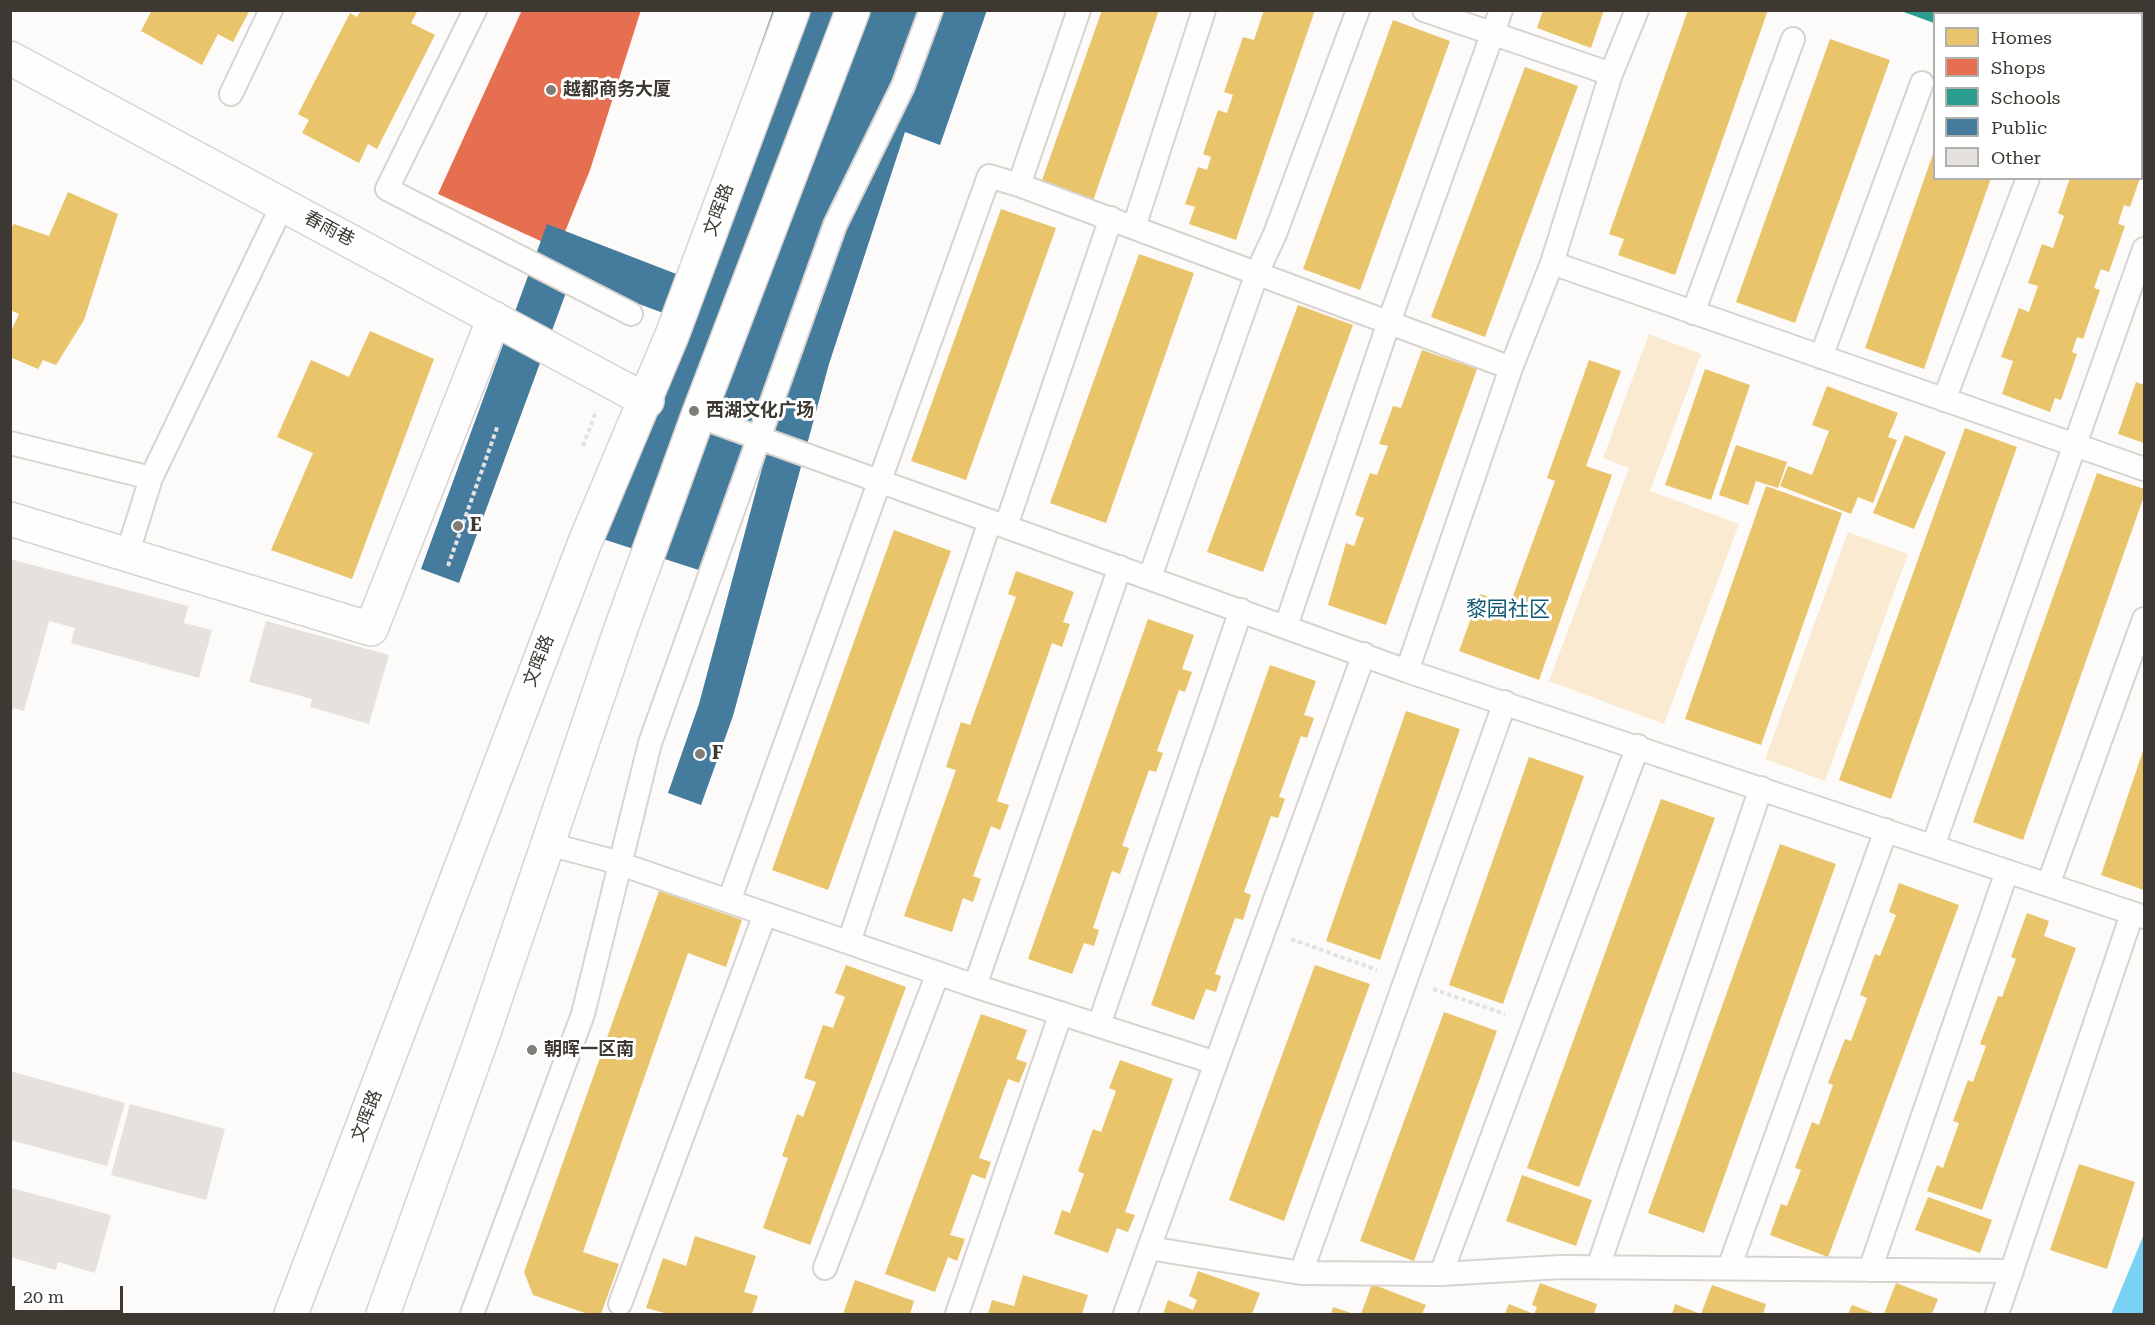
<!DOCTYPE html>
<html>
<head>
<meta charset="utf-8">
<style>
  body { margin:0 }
  #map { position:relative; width:2155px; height:1325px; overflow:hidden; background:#fcfbf9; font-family:"Roboto Serif",serif }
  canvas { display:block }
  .frame { position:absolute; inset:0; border:12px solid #3d3932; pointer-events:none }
  .legend { position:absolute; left:1933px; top:12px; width:210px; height:168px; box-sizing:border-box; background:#fff; border:2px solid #b1b0ad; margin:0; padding:8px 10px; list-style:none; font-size:18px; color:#3d3932 }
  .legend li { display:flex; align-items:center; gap:12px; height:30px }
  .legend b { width:30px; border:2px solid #b1b0ad }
  .scale { position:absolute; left:12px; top:1286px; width:111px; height:27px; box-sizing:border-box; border:3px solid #3d3932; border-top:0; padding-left:8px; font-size:18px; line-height:21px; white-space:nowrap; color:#3d3932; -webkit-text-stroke:4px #fff; paint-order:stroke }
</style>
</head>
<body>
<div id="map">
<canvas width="2155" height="1325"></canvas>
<div class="frame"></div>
<ul class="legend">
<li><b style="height:16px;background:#e9c46a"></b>Homes</li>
<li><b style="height:16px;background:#e76f51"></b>Shops</li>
<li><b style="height:16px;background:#2a9d8f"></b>Schools</li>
<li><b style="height:16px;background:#457b9d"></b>Public</li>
<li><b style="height:16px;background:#e5e2de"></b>Other</li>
</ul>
<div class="scale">20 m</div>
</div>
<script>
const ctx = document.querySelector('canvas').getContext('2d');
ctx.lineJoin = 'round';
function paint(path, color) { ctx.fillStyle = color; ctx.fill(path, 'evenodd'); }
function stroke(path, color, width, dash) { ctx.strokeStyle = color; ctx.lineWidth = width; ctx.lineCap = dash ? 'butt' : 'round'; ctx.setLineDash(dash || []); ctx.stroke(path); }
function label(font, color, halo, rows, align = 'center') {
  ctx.font = font + ' "Roboto Serif","Noto Sans SC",serif'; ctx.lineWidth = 6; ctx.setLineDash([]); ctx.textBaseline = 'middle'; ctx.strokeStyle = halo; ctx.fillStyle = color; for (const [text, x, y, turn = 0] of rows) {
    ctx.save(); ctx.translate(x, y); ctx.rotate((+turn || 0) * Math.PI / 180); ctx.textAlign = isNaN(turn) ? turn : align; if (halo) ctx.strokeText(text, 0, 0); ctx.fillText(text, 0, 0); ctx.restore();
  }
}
const green = new Path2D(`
  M2031,11H2144V82L2142,81V14L2030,13Z
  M1649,334L1701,354L1650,491L1739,524L1664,724L1549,681L1629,468L1603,458Z
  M1848,532L1908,554L1825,781L1765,759Z`);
const water = new Path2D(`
  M2144,1234V1314H2111Z`);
const homes = new Path2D(`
  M152,10H250L233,42L218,34L202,65L141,31Z
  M361,10H418L411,23L435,35L377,149L368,144L359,163L302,133L309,120L298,114L350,13L357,17Z
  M1102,10H1159L1093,201L1041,183Z
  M1264,10H1315L1236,240L1189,224L1195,207L1185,204L1198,167L1207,170L1211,157L1203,154L1218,110L1227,113L1233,95L1224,92L1243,37L1254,40Z
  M1543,10H1604L1591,48L1537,28Z
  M1688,10H1768L1675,275L1618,255L1624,239L1609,234Z
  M1393,20L1450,41L1360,290L1303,269Z
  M1830,39L1890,60L1795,323L1736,302Z
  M1525,67L1578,86L1485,337L1431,317Z
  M1934,151V178H1991L1924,369L1865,348Z
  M2070,178H2140L2130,207L2124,205L2118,224L2125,226L2109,272L2101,269L2094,288L2100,290L2083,339L2077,337L2072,352L2077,354L2061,400L2055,398L2050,412L2002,394L2013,361L2001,357L2019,308L2029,312L2038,286L2028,283L2042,244L2053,248L2064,216L2058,213Z
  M68,192L118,214L84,320L56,365L43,360L38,369L10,357V333L19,314L10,310V229L14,224L49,236Z
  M1001,209L1056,228L966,480L911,461Z
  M1139,254L1194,273L1106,523L1050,503Z
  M1298,305L1353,325L1263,572L1207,552Z
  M370,331L434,359L352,579L271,550L313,453L277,437L311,360L349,377Z
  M1422,350L1477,369L1386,625L1328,605L1346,543L1354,546L1364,518L1355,515L1370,473L1377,475L1388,446L1379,444L1393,406L1401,408Z
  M1589,360L1621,371L1586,466L1612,475L1539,680L1459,651L1480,594L1510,604L1555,481L1547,478Z
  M1705,369L1750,385L1711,500L1665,485Z
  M2136,382L2144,385V443L2118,434Z
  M1827,386L1898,413L1888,437L1897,440L1873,503L1858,497L1851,514L1780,486L1788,466L1812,475L1829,431L1812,425Z
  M1965,428L2017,447L1891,799L1839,780Z
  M1905,435L1946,452L1914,529L1873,513Z
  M1736,445L1787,462L1778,488L1756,481L1748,505L1719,495Z
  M2097,473L2144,489V496L2023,840L1973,822Z
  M1766,486L1842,513L1761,745L1685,719Z
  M894,530L951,551L828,890L772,870Z
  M1016,571L1074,592L1063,622L1070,624L1062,647L1052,643L997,801L1009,805L1000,830L991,826L973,876L981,879L973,902L963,898L952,932L904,916L956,770L946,767L961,722L970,725L1016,597L1008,594Z
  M1148,619L1194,635L1182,669L1192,672L1185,692L1179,690L1157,751L1163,753L1156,772L1149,770L1122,846L1129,848L1120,874L1112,871L1093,928L1099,930L1094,946L1084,943L1072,974L1028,959Z
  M1270,665L1316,681L1304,715L1314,718L1307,738L1301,736L1279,797L1285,799L1278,818L1271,816L1244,892L1251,895L1243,920L1235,918L1215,974L1221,976L1216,992L1206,989L1194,1020L1151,1005Z
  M1406,711L1460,729L1380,960L1326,941Z
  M2144,748V890L2101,875Z
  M1529,757L1584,776L1503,1004L1449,985Z
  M1661,799L1715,818L1579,1187L1527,1168Z
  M1780,844L1836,864L1704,1233L1648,1213Z
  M1899,883L1959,905L1828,1257L1770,1235L1781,1204L1787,1206L1801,1170L1795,1168L1812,1122L1819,1125L1833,1085L1828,1083L1845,1039L1851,1041L1867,998L1860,995L1875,954L1880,956L1896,915L1889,912Z
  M659,891L742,920L726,967L688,953L583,1252L619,1264L601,1314H588L533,1295L524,1272Z
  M2027,913L2049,921L2044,936L2076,948L1982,1210L1927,1191L1937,1165L1943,1168L1959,1123L1953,1121L1968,1080L1973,1082L1986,1046L1980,1044L1998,996L2002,997L2016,959L2011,957Z
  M846,965L906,987L810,1245L763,1228L788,1158L782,1156L797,1114L803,1117L816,1082L804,1078L823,1025L833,1028L845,997L835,993Z
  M1315,965L1370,984L1284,1221L1229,1200Z
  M1444,1012L1497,1031L1414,1261L1360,1241Z
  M981,1014L1027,1030L1016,1059L1027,1063L1019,1083L1008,1079L979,1158L991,1162L985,1179L972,1174L950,1235L965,1239L957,1261L948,1257L935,1292L885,1274Z
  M1120,1060L1173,1079L1125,1212L1135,1215L1128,1232L1117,1228L1108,1253L1054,1234L1062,1210L1070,1213L1084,1174L1078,1171L1093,1129L1101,1132L1116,1091L1109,1088Z
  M2079,1164L2135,1182L2107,1269L2050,1250Z
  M1522,1175L1592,1200L1576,1246L1506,1221Z
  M1928,1197L1992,1220L1980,1253L1915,1230Z
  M695,1236L756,1256L744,1292L758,1296L752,1314H668L646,1308L663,1258L686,1266Z
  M1198,1271L1260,1293L1252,1314H1163L1168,1300L1193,1310L1197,1300L1189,1296Z
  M1023,1275L1088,1295L1082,1314H988L992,1300L1014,1306Z
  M855,1280L914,1301L910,1314H843Z
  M1540,1283L1597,1304L1594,1314H1505L1509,1304L1534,1314L1537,1307L1532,1305Z
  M1896,1283L1938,1299L1932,1314H1884Z
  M1372,1284L1426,1305L1422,1314H1361Z
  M1712,1285L1766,1304L1763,1314H1672L1675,1304L1701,1314Z
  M1852,1305L1876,1314H1848Z
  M1333,1307L1354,1314H1331Z`);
const shops = new Path2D(`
  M522,10H641L590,170L558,249L438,194Z`);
const schools = new Path2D(`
  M2001,10L2000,14H1934V23L1901,11Z`);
const public = new Path2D(`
  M773,10H987L940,145L905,132L829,364L733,716L701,805L668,793L699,704L792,356L778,351L724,501L732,506L708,573L581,532L666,314L571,279L459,583L421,569L547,224L679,275Z`);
const building = new Path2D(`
  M10,559L188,606L184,623L212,630L199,678L71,643L75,628L49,621L24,711L14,708L10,715Z
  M266,621L389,655L369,724L310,707L312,699L249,682Z
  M10,1071L125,1103L107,1166L10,1140Z
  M130,1104L225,1129L206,1200L111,1175Z
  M12,1188L111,1215L95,1273L58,1262L56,1270L10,1257Z`);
const path = new Path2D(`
  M583,446L595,414
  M448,566L498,425
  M1291,939L1377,970
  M1433,989L1505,1014`);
const service = new Path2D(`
  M475,10L387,189L631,314
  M1424,10L1611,74
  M231,94L271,10
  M1019,185L1511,368
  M1134,227L1204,10
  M1552,263L2144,469
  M1693,313L1793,39
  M1821,357L1922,83
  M1944,400L2028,178
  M698,416L1407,671L2144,917
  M10,443L151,478
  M1006,526L1111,218
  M127,555L151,478L283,204
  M1150,577L1257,273L1275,234L1358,10
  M1286,626L1389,322L1501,10
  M1407,671L1511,368L1552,263L1611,74L1637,10
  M548,844L609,860L975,986L1216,1063
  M1933,846L2144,249
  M2048,885L2144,619
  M729,901L989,176L1019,185L1079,10
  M849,942L990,521
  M975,986L1120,567
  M1099,1025L1241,610
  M1149,1248L1301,1273L1441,1274L1561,1267L2012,1271
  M1598,1267L1761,788
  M825,1268L938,973
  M1729,1268L1886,830
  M1870,1270L2007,871
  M1301,1273L1505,702
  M1441,1274L1638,746
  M620,1304L765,914
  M472,1314L583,1014L650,743L835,225L903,86L931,10
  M957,1314L1061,1013
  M1125,1314L1364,654
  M1997,1314L2132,914`);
const minor = new Path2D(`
  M10,58L647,401
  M10,519L371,629L494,318`);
const secondary = new Path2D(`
  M291,1314L585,542L672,335L793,10
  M383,1314L483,1035L619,634L698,416L853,10`);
const markers = [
  [551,90,6,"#807d78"],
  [694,411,6,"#807d78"],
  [458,526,6,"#807d78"],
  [700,754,6,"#807d78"],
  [532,1050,6,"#807d78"]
];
const poiNames = [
  ["越都商务大厦",563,90],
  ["西湖文化广场",706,411],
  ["E",470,526],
  ["F",712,754],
  ["朝晖一区南",544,1050]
];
const streetNames = [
  ["文晖路",719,210,-70],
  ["春雨巷",329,229,28],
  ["文晖路",539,661,-69],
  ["文晖路",367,1116,-69]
];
const quarterNames = [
  ["黎园社区",1508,610]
];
paint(green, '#faead2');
paint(water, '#79d2f4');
paint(homes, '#e9c46a');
paint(shops, '#e76f51');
paint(schools, '#2a9d8f');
paint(public, '#457b9d');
paint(building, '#e5e2de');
stroke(service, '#d7d4d0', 26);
stroke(minor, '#d7d4d0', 36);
stroke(secondary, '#d7d4d0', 36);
stroke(path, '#e2e2e0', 4, [4.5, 3]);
stroke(service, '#fffefe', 22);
stroke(minor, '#fffefe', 33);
stroke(secondary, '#fffefe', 33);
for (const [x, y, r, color] of markers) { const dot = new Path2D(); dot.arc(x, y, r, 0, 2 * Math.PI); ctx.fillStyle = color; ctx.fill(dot); stroke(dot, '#fff', 2); }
label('bold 18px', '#3d3932', '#fff', poiNames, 'left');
label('18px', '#3d3932', '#fff', streetNames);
label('21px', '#105974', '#fff', quarterNames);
</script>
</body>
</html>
